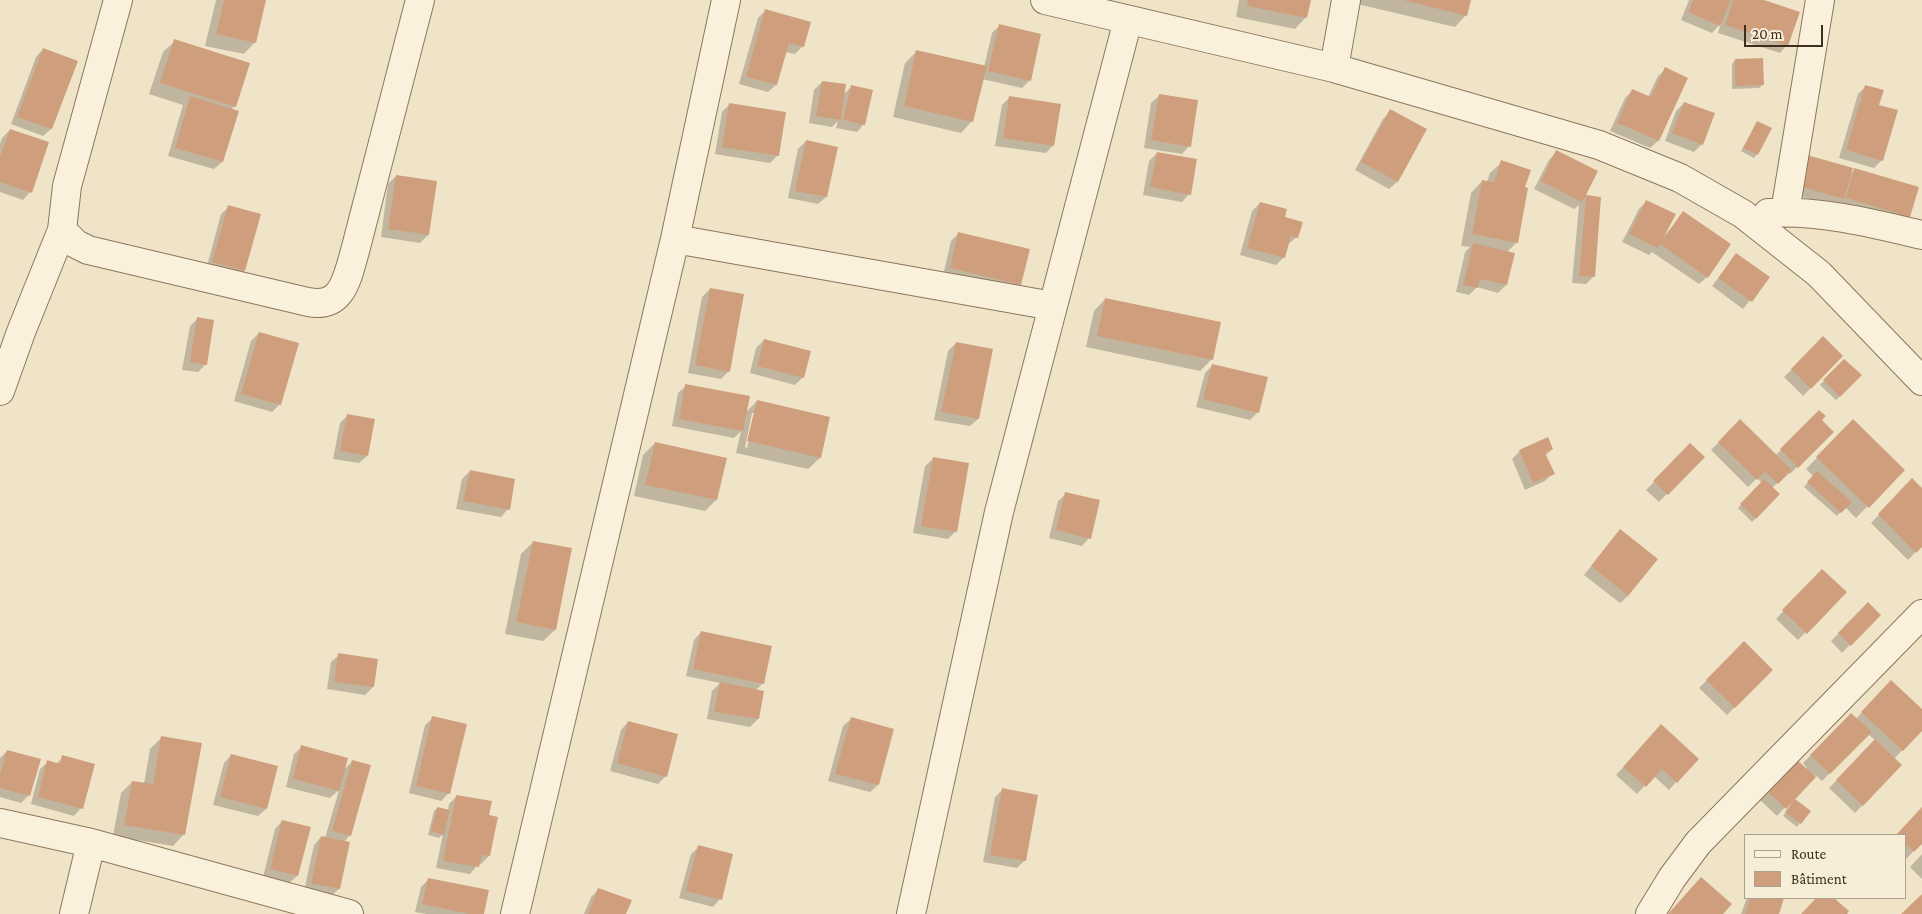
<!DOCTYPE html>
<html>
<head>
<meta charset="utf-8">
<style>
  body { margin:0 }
  #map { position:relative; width:1922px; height:914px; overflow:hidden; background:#f0e4c8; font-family:"Crimson Pro",serif }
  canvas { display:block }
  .legend { position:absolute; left:1744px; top:834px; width:162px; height:65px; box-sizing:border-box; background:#f7eed8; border:1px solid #ada18e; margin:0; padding:6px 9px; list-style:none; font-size:15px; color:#3d2e20 }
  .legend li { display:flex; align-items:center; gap:10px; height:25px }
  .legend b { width:25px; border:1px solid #ada18e }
  .scale { position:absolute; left:1744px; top:25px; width:79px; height:22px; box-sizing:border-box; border:2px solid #3d2e20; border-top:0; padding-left:6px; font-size:15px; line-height:18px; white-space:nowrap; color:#3d2e20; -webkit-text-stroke:4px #f7eed8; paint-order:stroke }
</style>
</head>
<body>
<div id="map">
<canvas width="1922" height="914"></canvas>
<ul class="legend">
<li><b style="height:6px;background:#faf1dc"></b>Route</li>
<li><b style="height:14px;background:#cf9f7d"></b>Bâtiment</li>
</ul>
<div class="scale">20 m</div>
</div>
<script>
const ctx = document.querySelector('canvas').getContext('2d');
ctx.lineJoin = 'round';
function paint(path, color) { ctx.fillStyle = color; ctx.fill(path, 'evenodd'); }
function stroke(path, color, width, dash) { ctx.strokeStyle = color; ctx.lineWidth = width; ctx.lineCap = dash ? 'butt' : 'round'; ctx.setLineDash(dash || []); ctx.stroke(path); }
const shadow = new Path2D(`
  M216,0H265L255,42L244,54L205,46Z
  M1239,0H1310L1306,17L1295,29L1236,17Z
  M1358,0H1470L1466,15L1455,27L1357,4Z
  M1689,0H1760L1787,45L1780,53L1718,33L1721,23L1712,33L1681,20Z
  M766,10L803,46L795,54L786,52L776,85L768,92L739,84L758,18Z
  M999,26L1030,80L1022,88L982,79L972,121L961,133L893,117L905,63L917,51L984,67L992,33Z
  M175,41L235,106L231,110L222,162L214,169L168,156L183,105L149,94L163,52Z
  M43,49L76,61L51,129L43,136L11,124L36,57Z
  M1735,60L1762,85L1759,88L1732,89V64Z
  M1666,69L1658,141L1650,148L1610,131L1625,98L1633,90L1648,97L1658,76Z
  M822,82L843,95L851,87L864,124L857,132L836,128L838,121L832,127L809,123L814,90Z
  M1866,86L1878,106L1882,160L1874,168L1839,158L1858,94Z
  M1159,96L1189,146L1182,154L1144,148L1151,103Z
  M1010,97L1053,145L1046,153L995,146L1002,105Z
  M1684,103L1702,144L1694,152L1665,141L1676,111Z
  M730,104L778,155L770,163L715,154L722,112Z
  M1391,111L1425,130L1397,182L1389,189L1355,170L1383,119Z
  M1758,122L1757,154L1754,158L1741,151Z
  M10,130L30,192L23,200L0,192V144L2,138Z
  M806,141L826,197L818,204L788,198L798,149Z
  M1556,152L1584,196L1600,198L1593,277L1586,284L1572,283L1579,205L1574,209L1534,189L1549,160Z
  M1157,153L1189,194L1182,202L1143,195L1149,161Z
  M1502,162L1523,188L1517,242L1507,252L1513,254L1506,285L1498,293L1477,287L1469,295L1456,292L1465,252L1470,247L1461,246L1471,193L1482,181L1487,182L1490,173Z
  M1799,164L1850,174L1855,170L1909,216L1902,224L1839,206L1840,202L1835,206L1791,194Z
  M396,176L428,235L420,243L381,237L388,184Z
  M1647,201L1666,234L1683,213L1707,277L1699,284L1652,252L1649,255L1622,242L1639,209Z
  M1260,203L1283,218L1297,237L1288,244L1284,257L1276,265L1240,255L1252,211Z
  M229,207L244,271L236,278L206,270L221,214Z
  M959,233L1020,284L1012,292L943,276L951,241Z
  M1736,255L1768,278L1743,309L1712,286Z
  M710,289L729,371L721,379L688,373L702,297Z
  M1105,299L1212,359L1200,371L1086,347L1094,311Z
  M197,319L206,364L198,372L182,370L190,326Z
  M259,333L280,404L272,412L234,401L251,341Z
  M1823,338L1842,356L1803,396L1784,377Z
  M764,340L803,377L795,385L750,373L756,348Z
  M956,343L978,419L970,426L934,420L948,351Z
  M1844,360L1860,375L1836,400L1820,385Z
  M1213,365L1258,412L1250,420L1196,407L1205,373Z
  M686,386L745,413L757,401L820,458L808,469L736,453L741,431L734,438L672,426L678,393ZM752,413H755L747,448L745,447Z
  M1819,412L1821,420L1832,432L1790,474L1788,472L1772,488L1778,494L1752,522L1738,508L1762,483L1757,478L1748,487L1711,450L1740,421L1776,455Z
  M348,415L367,456L359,463L333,459L340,423Z
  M1853,421L1903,470L1856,518L1845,507L1837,516L1804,487L1813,476L1806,469Z
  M1547,439L1552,449L1545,456L1553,473L1545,481L1525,490L1512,459L1520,451Z
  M655,443L716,500L705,511L634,496L643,455Z
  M1690,445L1703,457L1659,502L1646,490Z
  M933,459L956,531L948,539L913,533L925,466Z
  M470,471L508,509L501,517L456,509L462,479Z
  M1912,480L1922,490V545L1908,560L1871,523Z
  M1066,494L1089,538L1082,546L1049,538L1058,501Z
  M1613,539L1628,596L1620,603L1584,575Z
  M533,542L571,549L555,630L543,641L505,634L521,554Z
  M1822,570L1845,592L1798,640L1776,619Z
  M1868,604L1879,615L1842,653L1831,641Z
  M701,632L763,683L756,690L763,692L758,719L750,727L707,719L712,691L720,683L686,676L694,640Z
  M1744,643L1771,670L1727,715L1699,688Z
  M339,655L377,660L373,687L365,695L327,689L331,662Z
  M1883,689L1922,711V729L1894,759L1900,765L1855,813L1829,788L1875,740L1868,734L1822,781L1815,775L1777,816L1760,800L1789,768L1806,769L1807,768L1803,763L1851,714L1856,719Z
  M433,718L449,793L441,801L409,793L425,725Z
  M851,719L878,785L870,792L828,781L843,726Z
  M628,722L666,776L658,784L610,771L621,730Z
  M1654,734L1676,782L1669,790L1654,776L1637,794L1616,775Z
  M162,737L184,834L173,846L113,836L121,793L132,782L144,784L150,749Z
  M302,747L343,770L352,762L350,835L344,842L339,889L331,896L304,891L314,845L321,837L325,838L339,790L330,798L286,787L294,754Z
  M7,751L29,795L21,803L0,797V758Z
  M231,755L266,809L258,816L213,805L224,763Z
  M63,757L81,808L74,816L31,804L40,769L48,762L56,764Z
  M1002,790L1025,860L1017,868L983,862L995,797Z
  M457,796L488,816L489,856L481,864L479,863L470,874L436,868L443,834L439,838L428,835L434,811L438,808L448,810L449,804Z
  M1792,804L1800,823L1797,827L1783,816Z
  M1922,809V842L1906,859V835H1897Z
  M282,821L297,876L289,883L263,877L275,829Z
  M699,847L720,899L713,907L679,898L691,854Z
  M1922,854V879L1910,867Z
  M429,879L482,914H426L415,912L421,887Z
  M599,889L625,914H584L591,897Z
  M1747,898H1783L1777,914H1741Z`);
const building = new Path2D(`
  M224,0H266L256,43L216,34Z
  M1248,0H1311L1307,18L1247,6Z
  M1403,0H1471L1467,16Z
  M1693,0H1731L1720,26L1688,12Z
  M1733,0H1764L1800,12L1788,46L1725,25Z
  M765,9L811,22L804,47L789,43L777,85L746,77Z
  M999,24L1041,34L1031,81L988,71Z
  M174,39L250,63L236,107L160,83Z
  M43,48L78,61L52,129L17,117Z
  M916,50L987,66L973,122L904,106Z
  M1763,58L1764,85L1735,86V59Z
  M1665,67L1688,78L1659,141L1617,123L1632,89L1651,97Z
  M822,81L846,84L841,120L816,116Z
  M851,85L873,90L865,125L843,120Z
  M1865,85L1884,90L1879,105L1898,110L1883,161L1846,150Z
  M1159,94L1198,100L1191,147L1151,140Z
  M190,96L239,111L223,162L175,148Z
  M1009,96L1061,104L1054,146L1003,138Z
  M1684,102L1715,113L1703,145L1672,133Z
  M729,103L786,112L779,156L722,147Z
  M1390,109L1427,129L1398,182L1361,162Z
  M1757,121L1772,128L1758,155L1743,148Z
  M10,129L49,142L32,193L0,182V156Z
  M806,140L838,147L827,197L795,191Z
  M1556,150L1598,171L1586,195L1601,197L1595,277L1579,276L1586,196L1582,202L1541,181Z
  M1157,152L1197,159L1191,195L1150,187Z
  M1807,155L1853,168L1844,199L1798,186Z
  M1501,160L1531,170L1525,187L1528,188L1518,243L1472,234L1482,180L1494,182Z
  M1854,168L1919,187L1910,217L1846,198Z
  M396,175L437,181L429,235L388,229Z
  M1646,200L1676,214L1658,248L1629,234Z
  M1260,202L1287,209L1285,217L1303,222L1298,238L1291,236L1285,258L1247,248Z
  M228,205L261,214L245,271L212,262Z
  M1683,211L1731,244L1708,278L1660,244Z
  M958,232L1030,249L1021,285L950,268Z
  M1473,243L1515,253L1507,285L1480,279L1478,288L1463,285Z
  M1736,253L1770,277L1752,302L1718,278Z
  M710,288L744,294L730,372L695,365Z
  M1105,298L1221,322L1213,360L1097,336Z
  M197,317L214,320L207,365L190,362Z
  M259,332L299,343L281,405L241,394Z
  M1823,336L1843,356L1811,389L1791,369Z
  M764,339L811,351L804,378L757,366Z
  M956,342L993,349L979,419L941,412Z
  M1844,359L1862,375L1840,397L1823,380Z
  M1212,364L1268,377L1259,413L1203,399Z
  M685,384L750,396L743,431L679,419Z
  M757,400L830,417L821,458L747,441Z
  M1819,410L1826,416L1822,420L1834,432L1798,468L1780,449Z
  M347,414L375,419L368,456L340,451Z
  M1740,419L1792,470L1778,484L1765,472L1757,480L1718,442Z
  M1853,419L1905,470L1869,508L1816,457Z
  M1548,437L1553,449L1545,453L1555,474L1533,483L1519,450Z
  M655,442L727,458L717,500L645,485Z
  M1690,443L1705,457L1668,495L1653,481Z
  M933,457L969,463L957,532L921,526Z
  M470,470L515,479L510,510L463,501Z
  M1817,471L1852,502L1841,513L1807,482Z
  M1912,478L1922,488V547L1916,553L1878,514Z
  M1764,479L1780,494L1756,519L1740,504Z
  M1065,492L1100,500L1091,539L1056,530Z
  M1620,529L1658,559L1628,596L1591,566Z
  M533,541L572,548L556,630L516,622Z
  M1822,569L1847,592L1807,634L1782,610Z
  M1868,602L1881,615L1851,646L1838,633Z
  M701,631L772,646L764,684L693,669Z
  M1744,641L1773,670L1735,708L1706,680Z
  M338,653L378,659L374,687L334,682Z
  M1891,680L1922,709V731L1903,751L1861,712Z
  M720,682L764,691L759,719L714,712Z
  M1851,713L1872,732L1830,774L1810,755Z
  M432,716L467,724L450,794L416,786Z
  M851,717L894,729L879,785L835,774Z
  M628,721L678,734L667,777L617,763Z
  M1661,724L1699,759L1677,783L1662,769L1646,787L1623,767Z
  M161,736L202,743L185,835L124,825L132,781L153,784Z
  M1875,739L1902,765L1863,806L1836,780Z
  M301,745L348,758L339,791L293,779Z
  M7,750L41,759L30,796L0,788V774Z
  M231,754L278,766L267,809L220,797Z
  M62,755L95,764L83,809L38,797L47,760L60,764Z
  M1796,759L1816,777L1786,809L1767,791Z
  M352,760L371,765L351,836L332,831Z
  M1002,788L1038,795L1026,861L990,855Z
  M456,795L492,801L489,815L498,817L490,856L482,855L479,867L443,861Z
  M1795,799L1811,811L1801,824L1785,812Z
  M437,807L450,810L444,835L431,831Z
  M1922,807V844L1914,852L1906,844V835H1896Z
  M282,820L311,827L298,876L270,869Z
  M321,836L350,842L340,889L311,884Z
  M698,845L733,854L722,900L686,891Z
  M1701,877L1732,904L1723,914H1668Z
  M428,878L489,890L484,914H469L422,904Z
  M598,888L632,900L626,914H588Z
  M1922,894V914H1901Z
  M1751,898H1784L1779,914H1745Z
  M1816,898H1834L1849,911L1847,914H1801Z`);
const minor = new Path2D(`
  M1045,0L1334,68L1599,145L1680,178L1743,214L1819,274L1922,381
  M1334,68L1346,0
  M1785,212L1820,0
  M1768,213C1820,210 1872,223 1922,235
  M62,230L76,244L88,250L308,302C343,309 347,278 355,251L420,0
  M675,239L1053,306
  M0,391L21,332L62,230L67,186L118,0
  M0,823L91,843L349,914
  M74,914L91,843
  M515,914L675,239L726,0
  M911,914L999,512L1128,20
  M1650,914L1672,878L1698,843L1922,614`);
paint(shadow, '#0003');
paint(building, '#cf9f7d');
stroke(minor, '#8d765c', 30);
stroke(minor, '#faf1dc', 28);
</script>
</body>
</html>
